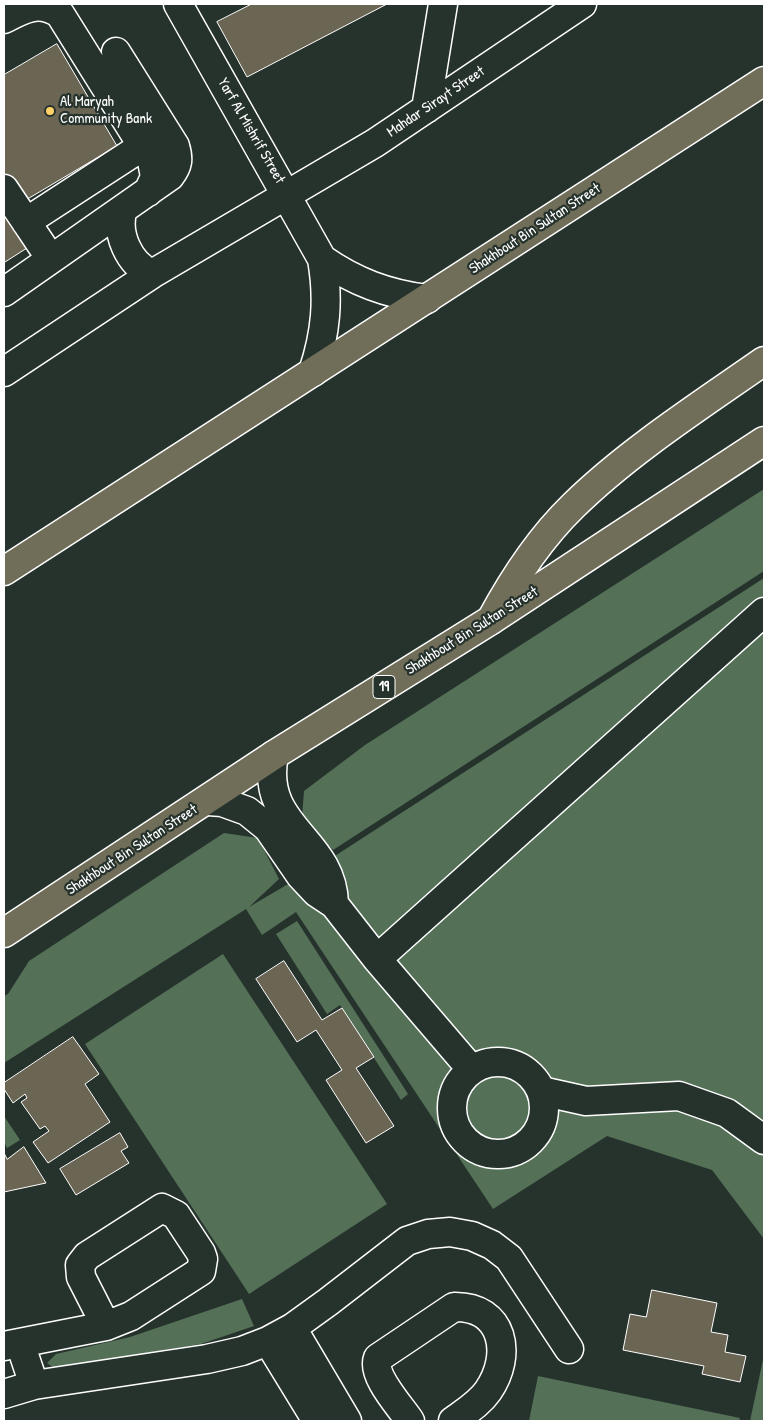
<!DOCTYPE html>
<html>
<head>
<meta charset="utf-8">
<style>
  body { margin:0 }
  #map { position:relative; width:768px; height:1425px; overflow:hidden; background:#26332d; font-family:"Patrick Hand",sans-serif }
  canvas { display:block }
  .frame { position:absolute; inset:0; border:5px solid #fff; pointer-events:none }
</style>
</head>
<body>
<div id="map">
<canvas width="768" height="1425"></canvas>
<div class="frame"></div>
</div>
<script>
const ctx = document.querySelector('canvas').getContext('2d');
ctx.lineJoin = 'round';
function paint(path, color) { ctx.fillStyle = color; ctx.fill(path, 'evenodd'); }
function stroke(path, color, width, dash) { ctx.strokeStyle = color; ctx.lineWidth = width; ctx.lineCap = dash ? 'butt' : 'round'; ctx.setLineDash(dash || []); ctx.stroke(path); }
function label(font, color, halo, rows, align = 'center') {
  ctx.font = font + ' "Patrick Hand",sans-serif'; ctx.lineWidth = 4.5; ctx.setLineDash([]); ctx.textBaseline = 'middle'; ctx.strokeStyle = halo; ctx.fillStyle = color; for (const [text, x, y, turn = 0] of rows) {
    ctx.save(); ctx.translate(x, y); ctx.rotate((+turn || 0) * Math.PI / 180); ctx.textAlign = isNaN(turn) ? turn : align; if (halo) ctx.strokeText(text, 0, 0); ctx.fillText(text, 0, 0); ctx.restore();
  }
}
const green = new Path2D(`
  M764,489V571L333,850L302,818L304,791L365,745Z
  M764,578V1239L712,1170L607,1136L493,1209L296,912L262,935L246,909L4,1063V996L8,994L29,961L224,833L258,838L279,879L249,907L324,863Z
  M297,921L408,1094L401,1100L340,1005L327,1014L276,934Z
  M223,954L387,1204L249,1294L85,1044Z
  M4,1116L20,1140L7,1148L4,1142Z
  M242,1299L254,1326L201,1344L54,1368L47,1363L56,1354L130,1337Z
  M764,1355V1421H750Z
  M538,1376L740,1418L739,1421H529Z`);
const building = new Path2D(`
  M252,4H387L247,77L217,22Z
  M57,44L117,146L19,204L4,179V75Z
  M4,212L27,248L5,262L4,261Z
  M284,961L322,1020L342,1008L374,1057L356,1068L394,1126L366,1143L326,1080L342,1070L316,1030L297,1042L256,979Z
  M73,1037L99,1074L85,1084L110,1122L48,1163L33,1142L49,1131L45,1126L40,1129L21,1102L27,1098L25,1094L13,1103L4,1089V1083Z
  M120,1133L128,1147L121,1151L129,1163L76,1195L60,1169Z
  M24,1147L46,1183L4,1192V1153L7,1159Z
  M652,1290L717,1303L711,1332L728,1335L725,1352L746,1356L740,1382L702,1374L704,1366L623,1350L630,1314L646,1317Z`);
const minor = new Path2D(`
  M178,4L322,259C329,299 326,333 313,372
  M4,19C24,8 40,0 60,14L152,161L155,177L148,192
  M426,109L443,4
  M4,189L51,259
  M123,209C115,233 129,264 152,274
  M26,222L143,146
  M322,259C355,282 387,294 427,299
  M4,292L170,176C178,166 179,159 175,146L116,52
  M4,372L152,274L375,143L582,4
  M274,755C259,828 333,838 334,904
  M208,801L222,802L247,811L268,828L301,876L316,892L334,904L377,959L472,1070
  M377,959L764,612
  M452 1108a46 46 0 1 1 92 0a46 46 0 1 1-92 0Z
  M541,1091L586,1101L679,1096L727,1113L764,1140
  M162,1208L176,1215L201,1253L203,1259L201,1271L131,1316L106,1326L81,1277L80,1265L87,1256Z
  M292,1328L347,1421
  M268,1341L317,1421
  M20,1343L34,1385
  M4,1346L106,1326
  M4,1394L34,1385L207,1359L242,1351L268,1341L292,1328L328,1302L407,1241L428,1234L450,1232L472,1236L492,1245L509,1258L569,1349
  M410,1421C400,1406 371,1375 378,1358L454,1307C504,1306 513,1355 488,1391C479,1404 465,1412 453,1421`);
const major = new Path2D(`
  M4,571L764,81
  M4,933L274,755L491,620L764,441`);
const highway = new Path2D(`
  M491,620C513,579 539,539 573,506C628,452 701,405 764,361`);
const markers = [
  [50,111,5,"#ffd166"]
];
const shields = [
  [384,687,22]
];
const shieldNames = [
  ["19",384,687]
];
const poiNames = [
  ["Al Maryah",60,102],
  ["Community Bank",60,119]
];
const streetNames = [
  ["Mahdar Sirayt Street",436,102,-34],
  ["Yarf Al Mishrif Street",251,131,60],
  ["Shakhbout Bin Sultan Street",535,229,-33],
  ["Shakhbout Bin Sultan Street",472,631,-32],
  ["Shakhbout Bin Sultan Street",132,850,-33]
];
paint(green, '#547057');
paint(building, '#6b6554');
stroke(building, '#fff', 1);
stroke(minor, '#fff', 31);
stroke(major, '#fff', 31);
stroke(highway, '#fff', 31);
stroke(minor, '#26332d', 28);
stroke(major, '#706e59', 28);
stroke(highway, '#706e59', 28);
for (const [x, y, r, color] of markers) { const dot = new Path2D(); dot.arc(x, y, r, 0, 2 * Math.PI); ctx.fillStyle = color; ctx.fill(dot); stroke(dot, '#26332d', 2); }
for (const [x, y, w] of shields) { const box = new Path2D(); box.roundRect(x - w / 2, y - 11.5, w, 23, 4); ctx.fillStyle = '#26332d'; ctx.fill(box); stroke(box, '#fff', 1); }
label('bold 14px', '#fff', null, shieldNames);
label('15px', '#fff', '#26332d', poiNames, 'left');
label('15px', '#fff', '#26332d', streetNames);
</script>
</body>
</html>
